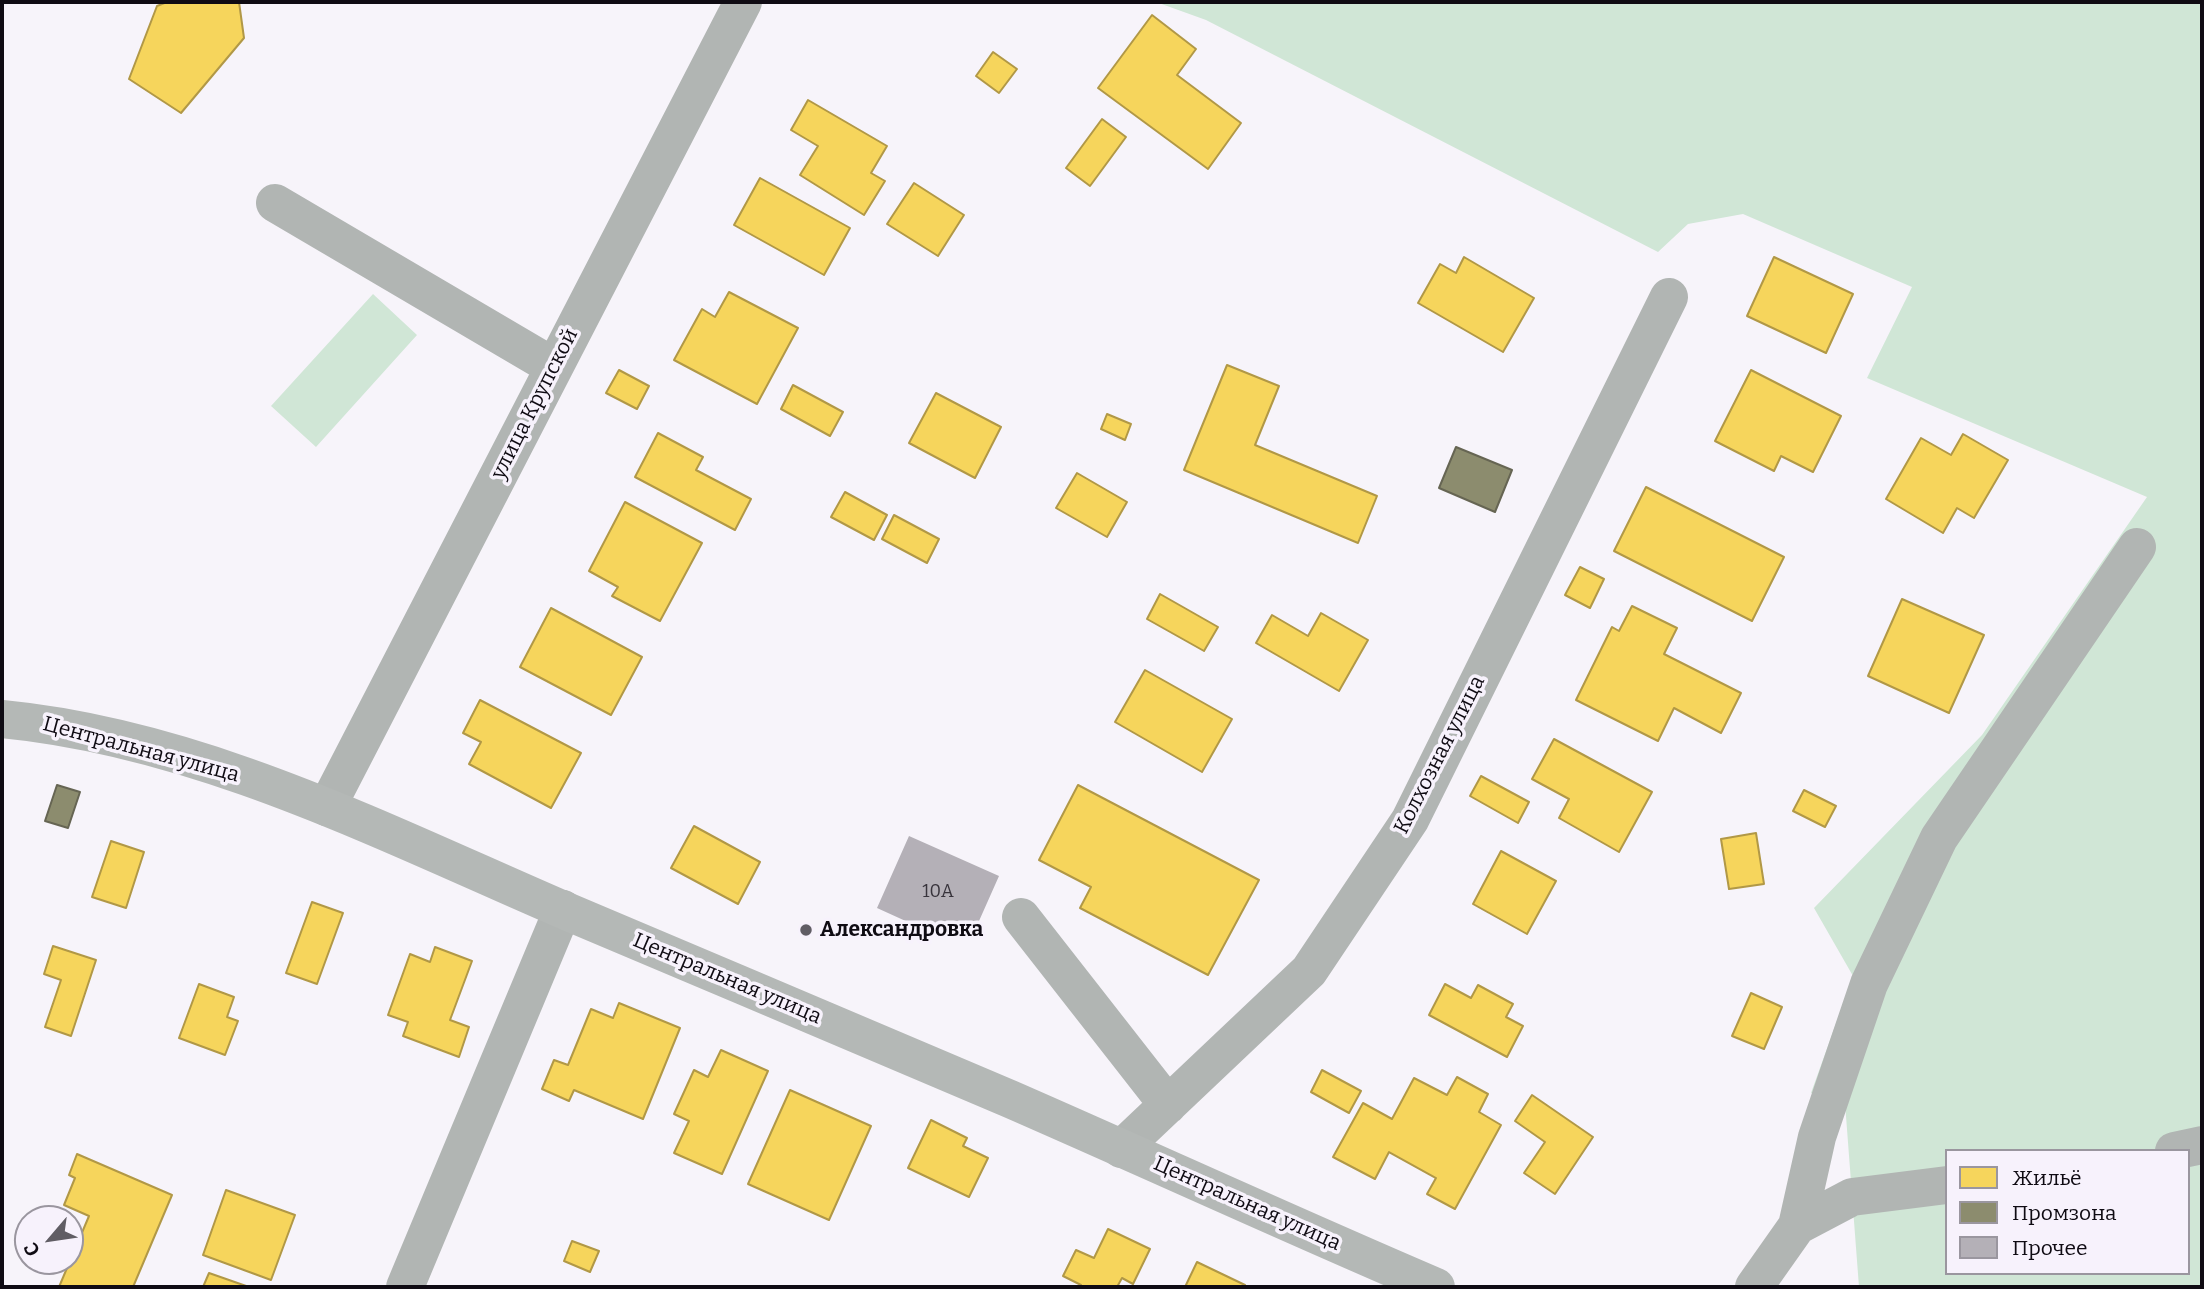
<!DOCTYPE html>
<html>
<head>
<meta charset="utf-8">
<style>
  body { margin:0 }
  #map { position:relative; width:2204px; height:1289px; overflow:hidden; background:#f7f4fa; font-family:Bitter,serif }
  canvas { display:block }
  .frame { position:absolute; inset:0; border:4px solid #0f0b13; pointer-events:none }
  .legend { position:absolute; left:1945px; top:1149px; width:245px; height:126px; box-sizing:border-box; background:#f7f2fc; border:2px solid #9a969f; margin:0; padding:9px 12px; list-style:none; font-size:21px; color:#0f0b13 }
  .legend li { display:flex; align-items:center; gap:14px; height:35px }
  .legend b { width:35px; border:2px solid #9a969f }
  .north { position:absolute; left:14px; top:1205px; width:70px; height:70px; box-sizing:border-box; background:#f7f2fc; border:2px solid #9a969f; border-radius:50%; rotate:241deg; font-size:19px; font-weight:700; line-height:28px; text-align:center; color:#0f0b13 }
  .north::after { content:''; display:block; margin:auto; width:24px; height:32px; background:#605d64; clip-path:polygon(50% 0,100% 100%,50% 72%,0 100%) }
</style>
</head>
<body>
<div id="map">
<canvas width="2204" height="1289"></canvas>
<div class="frame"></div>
<ul class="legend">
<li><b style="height:19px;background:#f6d55c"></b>Жильё</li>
<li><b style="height:19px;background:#8c8c6e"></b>Промзона</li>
<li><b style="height:19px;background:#b4b0b7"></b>Прочее</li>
</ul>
<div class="north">С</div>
</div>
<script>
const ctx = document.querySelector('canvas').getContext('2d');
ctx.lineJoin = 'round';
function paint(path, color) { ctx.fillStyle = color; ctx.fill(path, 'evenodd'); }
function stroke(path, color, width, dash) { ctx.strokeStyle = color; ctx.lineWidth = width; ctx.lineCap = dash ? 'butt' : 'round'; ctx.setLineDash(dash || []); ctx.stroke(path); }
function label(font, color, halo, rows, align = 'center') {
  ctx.font = font + ' Bitter,serif'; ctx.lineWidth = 7; ctx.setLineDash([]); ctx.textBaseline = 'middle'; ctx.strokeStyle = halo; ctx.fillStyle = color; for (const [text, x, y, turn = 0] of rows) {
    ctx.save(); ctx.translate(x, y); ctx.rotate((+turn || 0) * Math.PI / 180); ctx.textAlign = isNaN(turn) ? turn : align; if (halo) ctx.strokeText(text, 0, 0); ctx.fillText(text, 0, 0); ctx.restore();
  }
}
const green = new Path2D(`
  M1156,2H2202V1287H1859L1845,1103L1811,1093L1853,976L1814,908L1982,735L2147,497L1867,378L1912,287L1743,214L1688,224L1658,252L1206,20ZM1947,1151H2188V1273H1947Z
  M373,294L417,335L316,447L271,406Z`);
const homes = new Path2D(`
  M167,2H239L244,38L181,113L129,79L157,6Z
  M1152,15L1196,49L1177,75L1241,123L1208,169L1098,88Z
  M993,52L1017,69L999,93L976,76Z
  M808,100L887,146L871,173L885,181L864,215L800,175L818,146L791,130Z
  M1102,119L1126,137L1090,186L1066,168Z
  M760,178L850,228L824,275L734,225Z
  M914,183L964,215L938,256L887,224Z
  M1464,257L1534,298L1503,352L1418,303L1440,264L1456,273Z
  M1774,257L1853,294L1826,353L1747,316Z
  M729,292L798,328L757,404L674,360L702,309L715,317Z
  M1227,365L1279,386L1255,445L1377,496L1358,543L1184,470Z
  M619,370L649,386L637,409L606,393Z
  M1751,370L1841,416L1813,472L1781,456L1774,471L1715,441Z
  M793,385L843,412L830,436L781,409Z
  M936,393L1001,427L975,478L909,443Z
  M1107,414L1131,424L1125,440L1101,429Z
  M658,433L703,457L696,470L751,499L735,530L635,477Z
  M1963,434L2008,460L1974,518L1957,508L1943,533L1886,499L1921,438L1951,455Z
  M1077,473L1127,502L1107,537L1056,508Z
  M1646,487L1784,557L1752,621L1614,551Z
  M845,492L887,515L874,540L831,517Z
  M625,502L702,543L660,621L612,596L618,587L589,571Z
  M894,515L939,539L927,563L882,539Z
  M1580,567L1604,579L1590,608L1565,595Z
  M1160,594L1218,627L1204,651L1147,619Z
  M1902,599L1984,635L1949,713L1868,676Z
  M1632,606L1677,628L1664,654L1741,693L1721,733L1674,708L1658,741L1576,700L1612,627L1619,631Z
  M551,608L642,657L611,715L520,667Z
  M1321,613L1368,640L1339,691L1256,643L1272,615L1308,636Z
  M1145,670L1232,719L1202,772L1115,722Z
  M480,700L581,753L551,808L469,764L481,742L463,733Z
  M1554,739L1652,792L1619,852L1559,818L1569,799L1532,779Z
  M1481,776L1529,802L1518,823L1470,796Z
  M1078,785L1259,880L1208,975L1080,908L1091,887L1039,860Z
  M1804,790L1836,806L1825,827L1793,811Z
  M694,826L760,862L738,904L671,868Z
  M1756,833L1764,884L1729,889L1721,839Z
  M111,841L144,852L126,908L92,897Z
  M1501,851L1556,881L1527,934L1473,904Z
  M312,902L343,913L317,984L286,973Z
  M53,946L96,960L71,1036L45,1027L61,980L44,974Z
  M435,947L472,961L450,1020L469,1027L459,1057L403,1036L408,1022L388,1015L410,954L430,962Z
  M199,984L234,997L227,1017L238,1021L225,1055L179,1038Z
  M1445,984L1471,998L1478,985L1513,1004L1506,1017L1523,1026L1507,1057L1429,1015Z
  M1751,993L1782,1007L1764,1049L1732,1036Z
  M619,1003L680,1028L643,1119L574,1090L569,1101L542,1089L554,1060L568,1065L591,1009L613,1018Z
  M721,1050L768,1071L722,1174L674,1153L689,1121L674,1114L694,1070L708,1077Z
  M1322,1070L1361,1091L1349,1113L1311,1092Z
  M1457,1077L1488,1094L1479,1112L1501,1125L1455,1209L1427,1194L1436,1178L1389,1152L1375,1179L1333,1157L1363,1103L1392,1119L1414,1078L1447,1095Z
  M790,1090L871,1126L829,1220L748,1184Z
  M1532,1095L1593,1137L1555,1194L1524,1173L1545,1142L1515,1121Z
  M931,1120L967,1138L963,1146L988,1158L969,1197L908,1168Z
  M77,1154L172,1195L133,1287H59L89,1216L64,1205L75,1178L69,1175Z
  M226,1190L295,1215L271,1280L203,1255Z
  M1108,1229L1150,1249L1133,1284L1122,1278L1117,1287H1080L1081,1285L1063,1276L1076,1250L1094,1258Z
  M572,1241L599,1251L590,1272L564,1261Z
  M1197,1262L1245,1285L1244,1287H1185Z
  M209,1273L249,1287H203Z`);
const industry = new Path2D(`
  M1456,447L1512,470L1495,512L1439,488Z
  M57,785L80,792L68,828L45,821Z`);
const building = new Path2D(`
  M909,836L999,876L971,939L936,923L932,933L877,908Z`);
const minor = new Path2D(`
  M275,203L554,367
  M327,807L743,2
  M1021,917L1168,1105
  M1121,1149L1309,971L1410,820L1669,297
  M2174,1151L2202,1145
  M1797,1226L1817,1137L1869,984L1939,838L2137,547
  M405,1287L563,909
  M1754,1287L1797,1226L1852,1197L1947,1185`);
const major = new Path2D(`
  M2,719C200,738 385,833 566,911C714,974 862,1035 1010,1099C1152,1161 1293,1226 1436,1287`);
const markers = [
  [806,930,7,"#605d64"]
];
const numberNames = [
  ["10А",938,892]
];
const streetNames = [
  ["улица Крупской",535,404,-63],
  ["Центральная улица",141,750,15],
  ["Колхозная улица",1440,755,-63],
  ["Центральная улица",727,979,23],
  ["Центральная улица",1247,1204,24]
];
const poiNames = [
  ["Александровка",820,930]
];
paint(green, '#d0e6d6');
paint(homes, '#f6d55c');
stroke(homes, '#b19846', 2);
paint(industry, '#8c8c6e');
stroke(industry, '#666553', 2);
paint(building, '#b4b0b7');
stroke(minor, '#b1b5b3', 38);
stroke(major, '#b4b8b6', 38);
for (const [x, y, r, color] of markers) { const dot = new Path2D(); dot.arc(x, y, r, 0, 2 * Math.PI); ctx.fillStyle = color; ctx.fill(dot); stroke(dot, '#f7f2fc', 2.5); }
label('18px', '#38343c', null, numberNames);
label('21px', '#0f0b13', '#f7f2fc', streetNames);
label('bold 21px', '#0f0b13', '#f7f2fc', poiNames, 'left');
</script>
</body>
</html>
